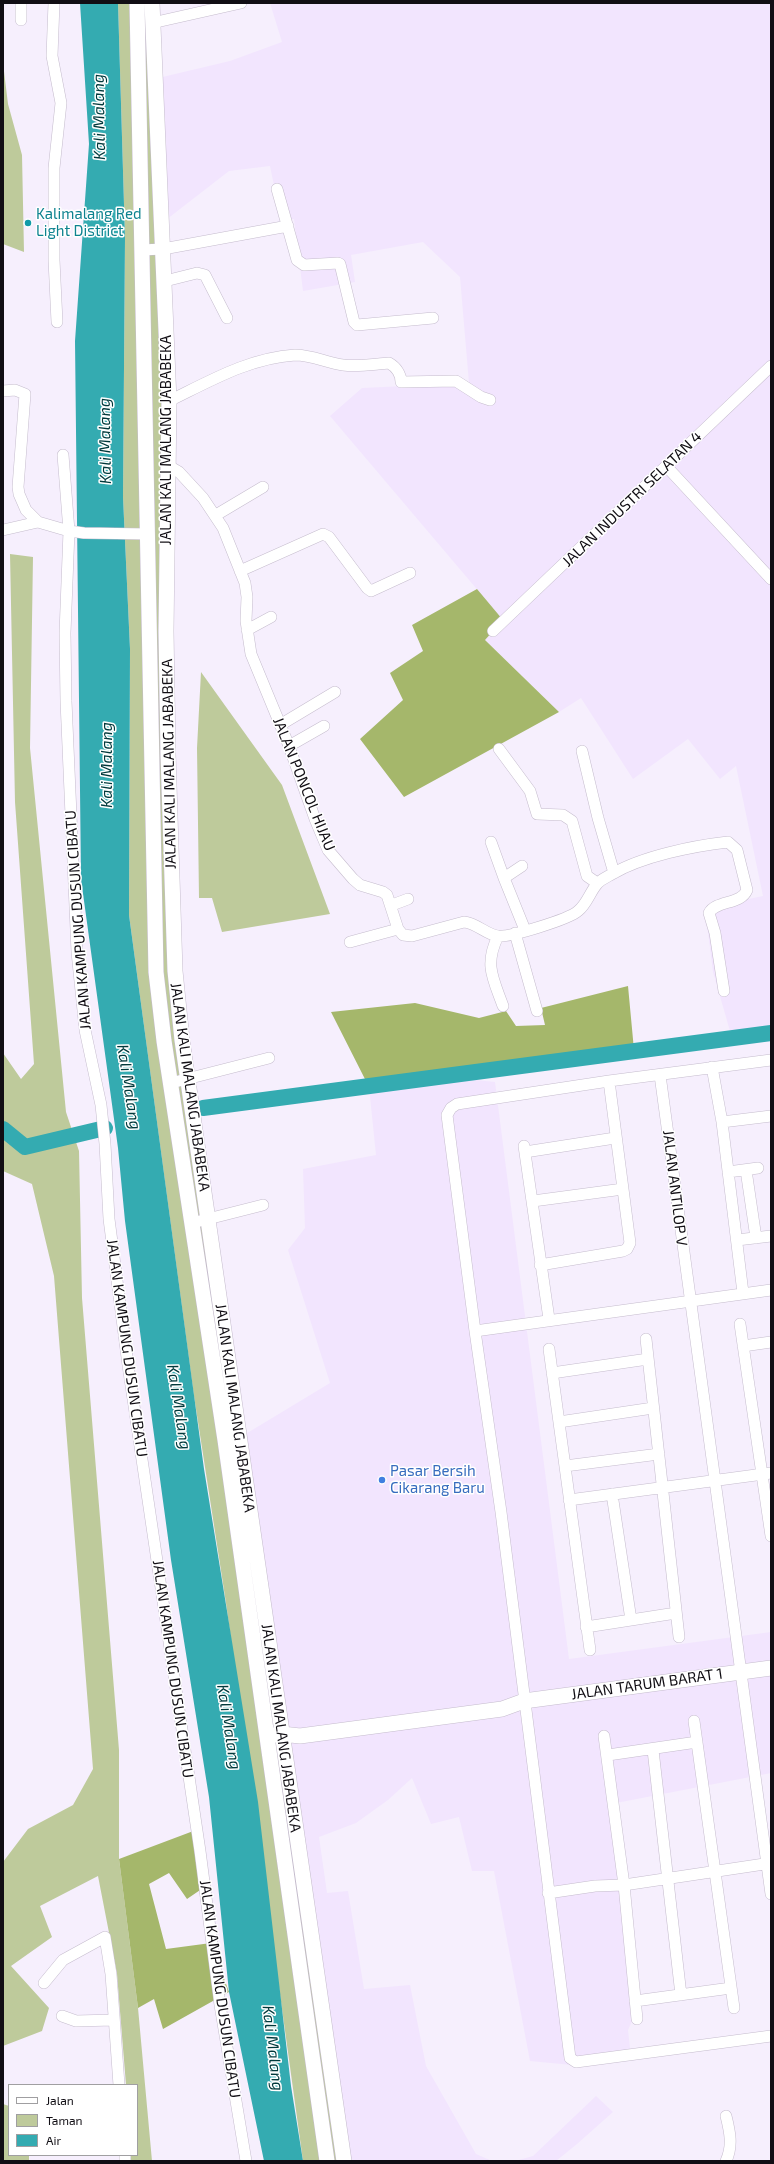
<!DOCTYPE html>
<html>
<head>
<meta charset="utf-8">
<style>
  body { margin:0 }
  #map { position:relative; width:774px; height:2164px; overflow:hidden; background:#f6effd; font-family:"Exo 2",sans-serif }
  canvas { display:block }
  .frame { position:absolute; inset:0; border:4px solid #110e14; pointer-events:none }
  .legend { position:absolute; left:8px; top:2084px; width:130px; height:72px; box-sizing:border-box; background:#fff; border:1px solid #a09fa1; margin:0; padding:5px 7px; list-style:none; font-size:12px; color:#110e14 }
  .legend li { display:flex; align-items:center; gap:8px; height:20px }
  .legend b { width:20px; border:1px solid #a09fa1 }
</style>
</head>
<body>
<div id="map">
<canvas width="774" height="2164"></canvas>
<div class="frame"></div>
<ul class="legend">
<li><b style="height:5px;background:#fff"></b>Jalan</li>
<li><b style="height:11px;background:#beca9b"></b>Taman</li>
<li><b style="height:11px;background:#34abb1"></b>Air</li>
</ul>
</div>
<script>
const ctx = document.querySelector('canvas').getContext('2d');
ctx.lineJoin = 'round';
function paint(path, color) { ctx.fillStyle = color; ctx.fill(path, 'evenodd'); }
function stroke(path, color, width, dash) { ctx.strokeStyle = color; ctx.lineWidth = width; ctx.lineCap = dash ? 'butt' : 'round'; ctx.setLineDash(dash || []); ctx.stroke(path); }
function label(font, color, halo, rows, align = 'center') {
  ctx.font = font + ' "Exo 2",sans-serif'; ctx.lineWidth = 3; ctx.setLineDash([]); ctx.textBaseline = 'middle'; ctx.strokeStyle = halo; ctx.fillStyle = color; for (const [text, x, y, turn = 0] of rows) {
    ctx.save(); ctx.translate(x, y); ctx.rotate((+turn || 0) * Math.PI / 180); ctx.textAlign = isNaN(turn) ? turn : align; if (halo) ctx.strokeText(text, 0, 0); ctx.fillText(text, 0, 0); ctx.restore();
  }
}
const built = new Path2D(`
  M270,3H771V1033L732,1038L713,972L705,908L763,896L736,766L720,779L688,739L633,779L581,698L559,712L485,640L503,620L330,416L362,388L469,383L460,277L423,242L351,255L355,282L303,291L294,219L281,220L270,166L229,171L162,223L154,79L230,61L282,42Z
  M447,1077L495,1082L569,1659L771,1632V1773L611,1804L632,2021L628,2030L630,2048L626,2059L572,2065L530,2061L494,1871H472L459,1817L431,1824L412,1778L388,1800L356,1823L319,1837L327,1893L348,1891L364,1989L410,1985L426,2066L476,2154L492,2161H344L239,1438L330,1383L288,1250L305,1228L303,1169L376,1155L369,1087Z
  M596,2096L613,2112L577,2144L556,2161H515L533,2156Z`);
const green = new Path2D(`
  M118,3H152L175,971L344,2161H303L226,1603L194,1396L129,915L130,649L123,497L125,238Z
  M3,63L8,104L22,155L24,252L3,244Z
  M10,554L33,557L30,748L66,1112L79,1151L82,1298L119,1750V1859L138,2008L152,2161H131V2155H137V2085H126L117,1974L98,1876L40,1906L52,1937L11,1966L49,2008L42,2031L3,2046V1862L28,1829L73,1805L93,1769L54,1276L32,1184L3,1171V1053L21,1079L34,1064L15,802Z
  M201,672L282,785L330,914L222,932L212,898H199L197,748Z
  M3,2104L9,2106V2155H29V2161H3Z`);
const forest = new Path2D(`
  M477,589L503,620L485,640L559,712L404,797L360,739L403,700L390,673L423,651L412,625Z
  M628,986L634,1050L369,1087L331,1012L415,1003L479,1018L506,1011L516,1026L545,1025L541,1008Z
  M196,1830L206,1886L187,1899L169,1873L149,1884L166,1949L211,1943L229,1992L163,2029L154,1999L138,2008L119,1859Z`);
const water = new Path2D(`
  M80,3H118L125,238L123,497L130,649L129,915L204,1469L258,1802L291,2086L303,2161H264L229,1992L209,1797L171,1560L125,1221L118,1148L81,879L75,341L89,144Z`);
const river = new Path2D(`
  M203,1108L771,1033
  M3,1129L25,1147L105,1128`);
const street = new Path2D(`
  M54,3L52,56L61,103L54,168V260L57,322
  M21,20V3
  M152,23L241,3
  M277,189L297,260L304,265L338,263L340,264L354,322L357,325L433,318
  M142,250L163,249L288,226
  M165,281L197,273L205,275L227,318
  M3,391L15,390L25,394L18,487L19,494L26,510L38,522L69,531L84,533L148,534
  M169,401C210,381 249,358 295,355C312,355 327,363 343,365C359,367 374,364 389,363C396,367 401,374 401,382L456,381L481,397L490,400
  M63,455L69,531L65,633L66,701L77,952L85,1030L101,1105L105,1144L109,1219L128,1365L200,1851L220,2005L246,2161
  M167,465L179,472L203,498L223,528L245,583L247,597L246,621L251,654L289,746L315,819L328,850L353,879L360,885L383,892L387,895L398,929L403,935L412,936L464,922C476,923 486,934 497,936C509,938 569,919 578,911C587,904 590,892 597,884C600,880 607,877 612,874C643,856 693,846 728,842L737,850L747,890C741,905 716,900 709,913L715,933L724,991
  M667,467L771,579
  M216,515L263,487
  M3,530L38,522
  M240,571L323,534L329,537L367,588L371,591L410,573
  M247,630L271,617
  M493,631L771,366
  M280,725L335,692
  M289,746L324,726
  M499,749L530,791L537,814L563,815L572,821L587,876L597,883
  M582,751L598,818L614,873
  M491,842L504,878
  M522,866L504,878L525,930
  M392,905L408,899
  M515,933L537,1011
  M498,936C484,965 493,978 503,1006
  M350,942L398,929
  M771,1060L609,1081L457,1104L451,1108L447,1115L475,1331L501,1512L570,2058L576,2062L771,2036
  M712,1067L722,1122L743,1293
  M660,1075L771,1894
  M171,1083L269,1058
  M722,1122L771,1116
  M524,1146L549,1319
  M525,1152L615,1138
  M746,1170L756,1238
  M728,1172L758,1168
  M533,1201L623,1189
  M192,1223L263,1205
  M737,1240L771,1236
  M540,1265L623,1251L627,1249L630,1243L609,1081
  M740,1324L771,1536
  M475,1331L771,1290
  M646,1339L679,1637
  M743,1346L771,1342
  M549,1349L590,1650
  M552,1373L648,1359
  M559,1422L653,1408
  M565,1466L659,1454
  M612,1494L631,1620
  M569,1500L771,1473
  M586,1627L676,1613
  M694,1721L734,2008
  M604,1736L624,1885L637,2019
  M653,1750L681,1995
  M608,1755L697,1742
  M548,1893L595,1886L624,1885L771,1863
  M44,1983L63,1960L105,1937L111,1974L119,2085
  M635,2001L731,1988
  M62,2016L76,2021L113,2020
  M726,2116C730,2132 733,2146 726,2161
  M125,2155V2161`);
const secondary = new Path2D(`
  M137,3L156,972L164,1041L225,1440L327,2161
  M152,3L169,401L166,631L168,754L175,971L182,1040L344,2161
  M274,1735L282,1734L300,1736L502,1709L524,1701L771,1668`);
const markers = [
  [28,223,4,"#0f9aa8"],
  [382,1480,4,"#3f7fe0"]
];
const cultureNames = [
  ["Kalimalang Red",36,214],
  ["Light District",36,231]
];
const streetNames = [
  ["JALAN KALI MALANG JABABEKA",166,440,-90],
  ["JALAN INDUSTRI SELATAN 4",632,499,-44],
  ["JALAN KALI MALANG JABABEKA",169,764,-91],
  ["JALAN PONCOL HIJAU",304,784,68],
  ["JALAN KAMPUNG DUSUN CIBATU",78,920,-94],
  ["JALAN KALI MALANG JABABEKA",190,1087,82],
  ["JALAN ANTILOP V",675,1188,83],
  ["JALAN KAMPUNG DUSUN CIBATU",127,1348,82],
  ["JALAN KALI MALANG JABABEKA",235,1408,82],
  ["JALAN KAMPUNG DUSUN CIBATU",173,1669,82],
  ["JALAN TARUM BARAT 1",647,1684,-8],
  ["JALAN KALI MALANG JABABEKA",281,1728,82],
  ["JALAN KAMPUNG DUSUN CIBATU",220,1989,82]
];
const shopNames = [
  ["Pasar Bersih",390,1471],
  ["Cikarang Baru",390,1488]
];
const waterNames = [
  ["Kali Malang",99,117,-91],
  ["Kali Malang",105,441,-91],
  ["Kali Malang",107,765,-90],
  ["Kali Malang",129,1087,81],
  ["Kali Malang",179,1407,81],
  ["Kali Malang",229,1727,81],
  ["Kali Malang",273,2048,83]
];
paint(built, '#f2e5fe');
paint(green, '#beca9b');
paint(forest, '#a5b76b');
paint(water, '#34abb1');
stroke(river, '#34abb1', 16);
stroke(street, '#c5bccd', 12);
stroke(secondary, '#c5bccd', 16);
stroke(street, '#fff', 11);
stroke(secondary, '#fff', 15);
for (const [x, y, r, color] of markers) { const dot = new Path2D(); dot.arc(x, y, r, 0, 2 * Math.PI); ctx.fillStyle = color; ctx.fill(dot); stroke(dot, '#fff', 1.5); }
label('15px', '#0d838f', '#fff', cultureNames, 'left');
label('15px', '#110e14', '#fff', streetNames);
label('15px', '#366cbe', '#fff', shopNames, 'left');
label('italic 16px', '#00393b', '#fff', waterNames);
</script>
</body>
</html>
